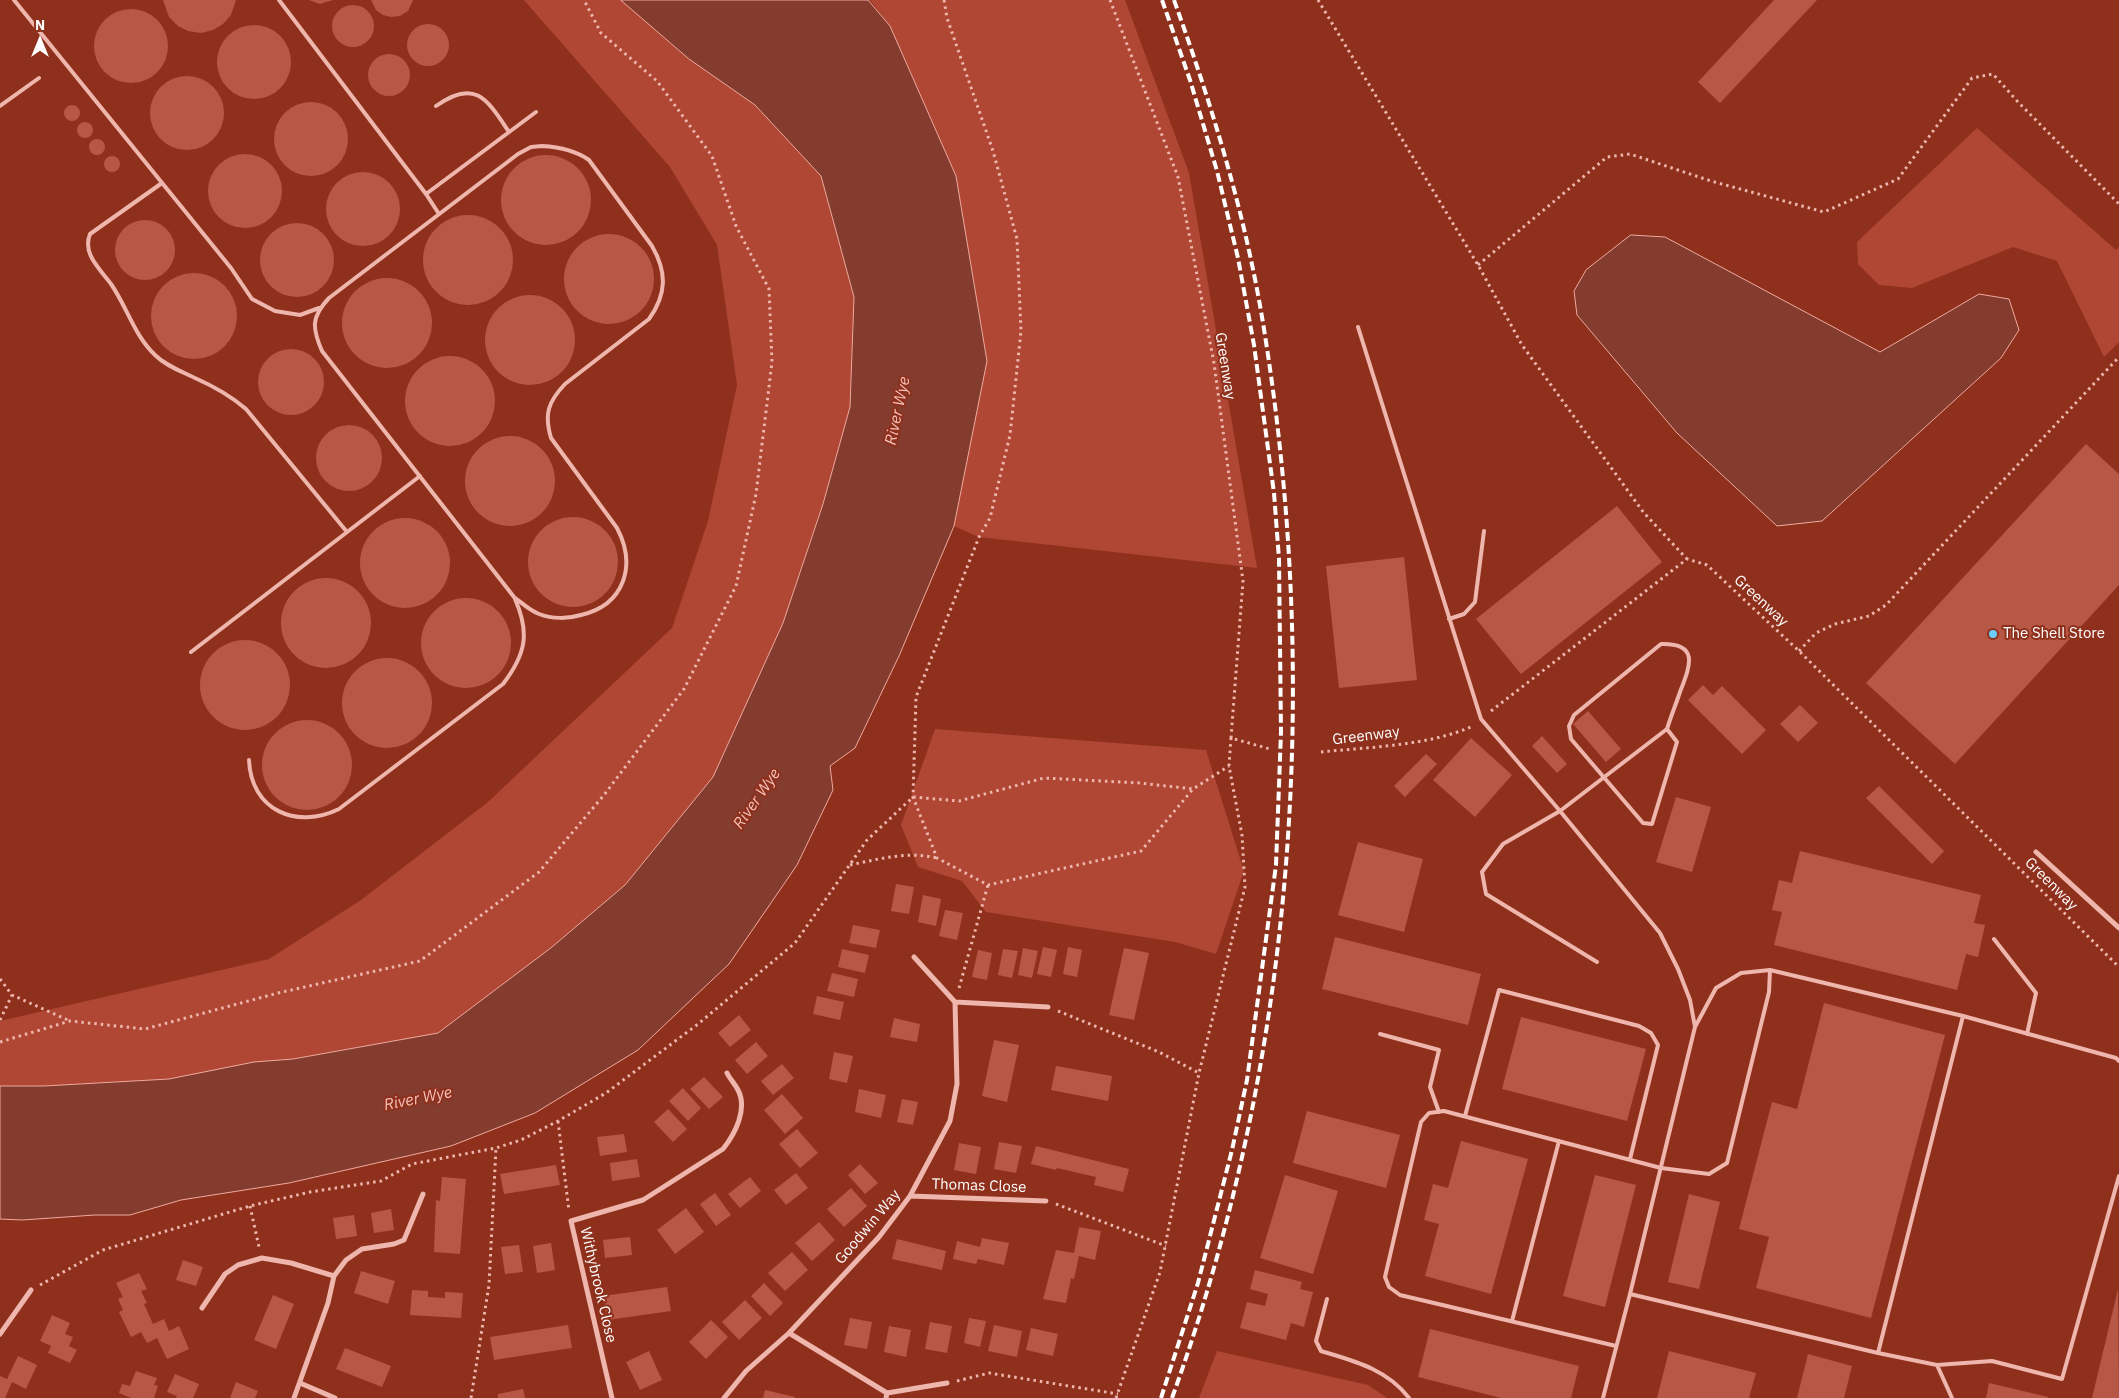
<!DOCTYPE html>
<html>
<head>
<meta charset="utf-8">
<style>
  body { margin:0 }
  #map { position:relative; width:2119px; height:1398px; overflow:hidden; background:#8f301d; font-family:"IBM Plex Sans",sans-serif }
  canvas { display:block }
  .north { position:absolute; left:15px; top:15px; width:50px; height:50px; -webkit-text-stroke:4px #8f301d; paint-order:stroke; rotate:0deg; font-size:14px; font-weight:700; line-height:20px; text-align:center; color:#fff }
  .north::after { content:''; display:block; margin:auto; width:18px; height:22px; background:#fff; clip-path:polygon(50% 0,100% 100%,50% 72%,0 100%) }
</style>
</head>
<body>
<div id="map">
<canvas width="2119" height="1398"></canvas>
<div class="north">N</div>
</div>
<script>
const ctx = document.querySelector('canvas').getContext('2d');
ctx.lineJoin = 'round';
function paint(path, color) { ctx.fillStyle = color; ctx.fill(path, 'evenodd'); }
function stroke(path, color, width, dash) { ctx.strokeStyle = color; ctx.lineWidth = width; ctx.lineCap = dash ? 'butt' : 'round'; ctx.setLineDash(dash || []); ctx.stroke(path); }
function label(font, color, halo, rows, align = 'center') {
  ctx.font = font + ' "IBM Plex Sans",sans-serif'; ctx.lineWidth = 4; ctx.setLineDash([]); ctx.textBaseline = 'middle'; ctx.strokeStyle = halo; ctx.fillStyle = color; for (const [text, x, y, turn = 0] of rows) {
    ctx.save(); ctx.translate(x, y); ctx.rotate((+turn || 0) * Math.PI / 180); ctx.textAlign = isNaN(turn) ? turn : align; if (halo) ctx.strokeText(text, 0, 0); ctx.fillText(text, 0, 0); ctx.restore();
  }
}
const green = new Path2D(`
  M524,0H621L689,59L755,105L821,176L854,297L850,407L823,504L783,623L713,777L625,885L552,947L438,1033L293,1059L254,1062L169,1079L44,1086H0V1021L269,959L361,900L488,802L672,628L708,521L737,385L717,245L670,167Z
  M870,0H1125L1189,173L1257,568L979,537L954,526L967,455L956,176L890,26Z
  M1977,128L2116,250L2119,247V342L2104,357L2057,261L2013,247L1912,288L1879,285L1858,264L1857,242Z
  M935,729L1206,750L1244,871L1216,954L1175,942L986,912L962,881L918,867L901,825Z
  M1217,1351L1368,1385L1387,1398H1199Z`);
const water = new Path2D(`
  M621,0H868L890,26L956,176L987,361L954,526L899,656L855,748L830,766L833,790L797,865L729,964L638,1050L535,1113L451,1146L289,1183L181,1200L130,1215H95L22,1220L0,1219V1086H44L169,1079L254,1062L293,1059L438,1033L552,947L625,885L713,777L783,623L823,504L850,407L854,297L821,176L755,105L689,59Z
  M1631,235L1665,237L1880,352L1979,294L2009,299L2019,330L2001,358L1822,521L1777,526L1677,433L1577,315L1574,291L1586,270Z`);
const building = new Path2D(`
  M163,0H236L231,15L223,24L213,30L201,33L188,31L178,26L169,17Z
  M309,0H333L320,4Z
  M371,0H413L408,11L400,16L391,17L383,15L376,10Z
  M1774,0H1817L1720,103L1698,82Z
  M332 26a21 21 0 1 1 42 0a21 21 0 1 1-42 0Z
  M94 46a37 37 0 1 1 74 0a37 37 0 1 1-74 0Z
  M407 45a21 21 0 1 1 42 0a21 21 0 1 1-42 0Z
  M217 62a37 37 0 1 1 74 0a37 37 0 1 1-74 0Z
  M368 75a21 21 0 1 1 42 0a21 21 0 1 1-42 0Z
  M150 113a37 37 0 1 1 74 0a37 37 0 1 1-74 0Z
  M274 139a37 37 0 1 1 74 0a37 37 0 1 1-74 0Z
  M64 113a8 8 0 1 1 16 0a8 8 0 1 1-16 0Z
  M77 130a8 8 0 1 1 16 0a8 8 0 1 1-16 0Z
  M89 147a8 8 0 1 1 16 0a8 8 0 1 1-16 0Z
  M208 191a37 37 0 1 1 74 0a37 37 0 1 1-74 0Z
  M501 200a45 45 0 1 1 90 0a45 45 0 1 1-90 0Z
  M104 164a8 8 0 1 1 16 0a8 8 0 1 1-16 0Z
  M326 209a37 37 0 1 1 74 0a37 37 0 1 1-74 0Z
  M423 260a45 45 0 1 1 90 0a45 45 0 1 1-90 0Z
  M115 250a30 30 0 1 1 60 0a30 30 0 1 1-60 0Z
  M260 260a37 37 0 1 1 74 0a37 37 0 1 1-74 0Z
  M564 279a45 45 0 1 1 90 0a45 45 0 1 1-90 0Z
  M151 316a43 43 0 1 1 86 0a43 43 0 1 1-86 0Z
  M342 323a45 45 0 1 1 90 0a45 45 0 1 1-90 0Z
  M485 340a45 45 0 1 1 90 0a45 45 0 1 1-90 0Z
  M258 382a33 33 0 1 1 66 0a33 33 0 1 1-66 0Z
  M405 401a45 45 0 1 1 90 0a45 45 0 1 1-90 0Z
  M316 458a33 33 0 1 1 66 0a33 33 0 1 1-66 0Z
  M465 481a45 45 0 1 1 90 0a45 45 0 1 1-90 0Z
  M2086,444L2119,474V585L1955,764L1866,683Z
  M1617,506L1662,562L1521,674L1476,619Z
  M528 562a45 45 0 1 1 90 0a45 45 0 1 1-90 0Z
  M360 563a45 45 0 1 1 90 0a45 45 0 1 1-90 0Z
  M1404,557L1417,680L1339,688L1326,566Z
  M281 623a45 45 0 1 1 90 0a45 45 0 1 1-90 0Z
  M421 643a45 45 0 1 1 90 0a45 45 0 1 1-90 0Z
  M200 685a45 45 0 1 1 90 0a45 45 0 1 1-90 0Z
  M342 703a45 45 0 1 1 90 0a45 45 0 1 1-90 0Z
  M1703,685L1713,695L1722,686L1766,730L1742,754L1688,700Z
  M1800,705L1818,723L1798,742L1780,724Z
  M1588,711L1621,749L1606,762L1573,724Z
  M262 765a45 45 0 1 1 90 0a45 45 0 1 1-90 0Z
  M1542,736L1567,764L1557,773L1532,746Z
  M1471,738L1512,775L1475,817L1433,780Z
  M1426,754L1437,764L1405,797L1394,786Z
  M1879,786L1944,851L1932,864L1866,798Z
  M1676,797L1711,807L1692,872L1656,862Z
  M1358,842L1423,859L1404,932L1338,915Z
  M1800,851L1981,895L1974,923L1985,925L1978,957L1966,954L1957,990L1774,945L1782,912L1772,910L1779,880L1792,883Z
  M896,884L914,887L909,914L891,911Z
  M923,895L941,899L936,926L918,922Z
  M945,910L963,913L957,940L939,936Z
  M853,925L880,930L876,948L849,943Z
  M1335,937L1481,974L1468,1025L1322,989Z
  M1043,947L1057,950L1051,977L1037,974Z
  M1068,947L1082,950L1077,977L1063,974Z
  M1023,948L1038,951L1032,978L1018,975Z
  M1124,948L1149,953L1134,1020L1109,1015Z
  M842,949L869,955L865,973L838,967Z
  M1003,949L1018,951L1012,978L998,975Z
  M978,950L992,953L987,980L972,977Z
  M832,973L858,979L854,997L827,991Z
  M817,996L844,1002L840,1020L813,1014Z
  M1824,1003L1945,1035L1871,1318L1756,1288L1769,1237L1739,1229L1772,1102L1797,1109Z
  M739,1015L751,1030L730,1047L718,1033Z
  M1521,1017L1646,1049L1627,1121L1502,1089Z
  M894,1018L920,1024L917,1042L890,1037Z
  M994,1040L1019,1045L1007,1102L982,1096Z
  M756,1042L768,1056L747,1074L735,1060Z
  M834,1052L853,1056L847,1083L829,1079Z
  M782,1064L794,1078L773,1095L761,1081Z
  M1056,1066L1112,1076L1108,1101L1051,1090Z
  M704,1077L723,1097L709,1109L690,1089Z
  M683,1088L701,1108L688,1121L669,1101Z
  M859,1089L886,1095L881,1118L855,1112Z
  M782,1094L803,1118L785,1134L764,1110Z
  M902,1099L918,1102L913,1125L897,1122Z
  M668,1109L687,1129L673,1142L654,1122Z
  M1307,1111L1400,1135L1386,1188L1293,1163Z
  M797,1129L818,1153L800,1168L779,1144Z
  M624,1134L627,1152L600,1156L597,1137Z
  M1461,1141L1528,1159L1491,1294L1425,1276L1439,1224L1424,1220L1433,1184L1448,1188Z
  M999,1142L1022,1146L1016,1173L994,1169Z
  M959,1143L981,1147L976,1174L954,1170Z
  M1036,1146L1129,1169L1123,1192L1094,1185L1096,1177L1057,1168L1056,1170L1031,1164Z
  M637,1159L640,1177L612,1181L610,1163Z
  M860,1164L878,1183L865,1194L848,1175Z
  M556,1165L560,1185L504,1194L500,1174Z
  M796,1173L808,1188L786,1205L774,1190Z
  M1285,1175L1338,1191L1313,1274L1260,1258Z
  M1595,1175L1636,1185L1605,1307L1563,1296Z
  M442,1177L466,1179L460,1254L434,1252L436,1200L440,1201Z
  M750,1177L761,1191L740,1208L728,1194Z
  M851,1188L867,1206L844,1227L827,1209Z
  M715,1193L731,1215L716,1226L700,1204Z
  M1689,1194L1720,1202L1699,1289L1668,1282Z
  M686,1208L704,1232L675,1254L657,1230Z
  M391,1209L394,1230L374,1233L371,1213Z
  M354,1215L357,1236L336,1239L333,1218Z
  M819,1222L835,1240L812,1261L795,1243Z
  M1079,1227L1101,1231L1095,1260L1079,1256L1074,1279L1071,1278L1066,1303L1043,1299L1056,1250L1074,1253Z
  M630,1237L632,1255L605,1258L603,1240Z
  M982,1238L1009,1243L1004,1265L978,1259L976,1264L953,1259L957,1241L980,1247Z
  M897,1239L946,1251L942,1270L892,1259Z
  M551,1243L555,1270L537,1273L533,1246Z
  M519,1245L523,1272L505,1274L501,1247Z
  M792,1252L808,1270L785,1291L768,1273Z
  M183,1260L203,1267L196,1286L176,1280Z
  M1255,1270L1302,1282L1300,1289L1313,1292L1304,1327L1291,1323L1286,1340L1240,1328L1247,1302L1265,1306L1268,1294L1250,1289Z
  M361,1271L395,1281L388,1304L354,1293Z
  M139,1273L147,1289L141,1291L147,1303L144,1304L153,1324L164,1319L169,1331L179,1326L189,1349L167,1359L157,1338L147,1343L141,1332L131,1337L119,1312L123,1310L118,1299L123,1297L116,1283Z
  M764,1283L783,1303L770,1316L751,1296Z
  M667,1287L671,1311L607,1320L603,1296Z
  M2118,1289L2119,1398H2092Z
  M412,1290L428,1291V1297L445,1298V1292L463,1293L461,1318L410,1315Z
  M273,1295L294,1304L276,1349L254,1340Z
  M745,1300L762,1318L739,1340L722,1322Z
  M52,1315L70,1323L65,1334L73,1337L69,1346L77,1350L70,1363L48,1353L51,1346L40,1341Z
  M850,1318L872,1322L867,1349L844,1345Z
  M969,1318L986,1321L980,1347L964,1343Z
  M711,1320L728,1337L706,1359L689,1342Z
  M930,1322L952,1326L947,1353L925,1349Z
  M568,1325L572,1348L494,1360L490,1337Z
  M994,1325L1022,1331L1017,1357L988,1351Z
  M889,1326L911,1330L906,1357L884,1352Z
  M1031,1328L1058,1334L1053,1356L1026,1350Z
  M1430,1329L1579,1366L1571,1398H1501L1418,1377Z
  M345,1348L391,1366L382,1387L336,1369Z
  M649,1351L662,1380L640,1390L626,1362Z
  M1669,1351L1756,1373L1749,1398H1657Z
  M1808,1354L1852,1366L1844,1398H1797Z
  M18,1356L37,1365L26,1389L12,1382L5,1398H0V1376L7,1379Z
  M136,1371L157,1378L154,1385L158,1386L154,1398H131L119,1393L122,1384L130,1386Z
  M175,1374L199,1384L193,1398H176L177,1396L167,1392Z
  M236,1382L258,1391L255,1398H230Z
  M1989,1383L2048,1397V1398H1986Z
  M523,1389L525,1398H498V1394Z
  M765,1390L795,1397V1398H763Z`);
const path = new Path2D(`
  M944,0L947,18L993,151L1017,239L1021,331L1010,435L990,518L979,537L916,697L913,797L937,858L988,885L1141,851L1193,789
  M1110,0L1178,177L1214,363L1243,581L1231,738L1270,749
  M1318,0L1478,265L1522,345L1644,513L1687,559
  M1478,265L1607,157L1630,154L1711,181L1824,212L1898,179L1972,78L1993,74L2018,102L2119,204
  M1799,651L1816,633L1835,624L1869,616L1886,605L2119,357
  M1491,711L1687,559L1707,565L1799,651L2119,967
  M1321,752C1369,747 1428,746 1473,726
  M850,865C879,859 907,851 937,858
  M0,979L12,995L70,1021
  M959,988L988,885
  M1058,1011L1159,1052L1199,1073
  M0,1020L12,995
  M0,1042L70,1021L145,1029L278,993L420,961L539,872L604,795L684,689L736,586L756,494L772,362L769,289L736,226L712,156L657,81L601,33L584,0
  M558,1121L569,1211
  M1056,1204L1166,1246
  M250,1206L259,1247
  M40,1285L103,1250L250,1206L310,1192L381,1181L412,1164L496,1148L521,1140L558,1121L606,1093L698,1024L795,943L867,840L913,797L959,801L1044,778L1140,783L1193,789L1229,766
  M957,1381L989,1373L1118,1394
  M471,1398L489,1285L496,1148
  M1116,1398L1160,1272L1199,1073L1245,887L1242,835L1229,766L1231,738`);
const service = new Path2D(`
  M14,0L231,268L252,299L275,311L300,315L319,308
  M279,0L426,194L439,214
  M0,106L39,78
  M436,106C475,78 487,99 509,132
  M542,146C559,147 575,150 589,160L652,246C667,272 667,294 649,319L565,384C548,402 544,414 551,438L617,528C637,566 624,605 581,615C568,619 552,619 539,614C529,610 522,603 514,597L322,351C312,328 311,317 329,298L518,154L531,147Z
  M162,183L90,234C82,254 100,269 111,284C127,307 134,335 155,355C166,366 181,371 195,378C213,386 231,396 246,409L347,532
  M426,194L536,112
  M1358,327L1481,719L1560,811L1660,933L1678,969L1690,1000L1695,1027
  M1449,619L1464,614L1475,602L1484,531
  M1661,644C1700,643 1690,666 1680,692C1676,704 1671,716 1667,729L1677,742L1652,824L1643,823L1571,739L1569,726L1574,715Z
  M191,652L420,476
  M249,760C251,810 296,830 339,809L503,684C526,654 530,633 515,599
  M1994,939L2036,993L2027,1034
  M1597,962L1486,894L1482,872L1503,844L1560,811L1667,729
  M1380,1034L1439,1050L1430,1087L1439,1112
  M1465,1116L1499,990L1639,1026L1651,1033L1658,1045L1630,1159
  M1630,1294L1878,1353L1937,1365L1992,1361L2062,1379L2119,1176
  M1327,1299L1316,1341L1321,1351C1354,1361 1387,1369 1409,1398
  M1512,1321L1559,1141
  M1616,1346L1400,1295L1389,1287L1385,1277L1421,1122L1429,1113L1444,1111L1661,1168L1709,1174L1727,1163L1769,992L1770,970
  M1878,1353L1963,1016
  M1937,1365L1952,1398
  M1603,1398L1630,1294L1695,1027L1716,988L1741,973L1770,970L1963,1016L2116,1058L2119,1061`);
const minor = new Path2D(`
  M2036,852L2119,928
  M914,957L955,1002L1048,1007
  M910,1196L1046,1201
  M202,1308L225,1274L238,1265L262,1258L291,1263L334,1276
  M789,1333L887,1393L886,1398
  M0,1334L31,1290
  M300,1383L335,1398
  M887,1393L947,1383
  M294,1398L328,1303L334,1276L346,1260L362,1249L394,1244L404,1240L423,1194
  M612,1398L571,1221L643,1200L723,1149C735,1134 748,1109 738,1090C735,1084 730,1079 727,1073
  M724,1398L746,1371L789,1333L879,1237L910,1196L950,1121L957,1084L955,1002`);
const rail = new Path2D(`
  M1161,1398L1198,1283L1232,1150L1247,1080L1276,865L1281,732L1279,559L1274,493L1254,345L1238,258L1217,171L1190,80L1162,0
  M1172,1398C1296,1055 1322,677 1262,317C1244,210 1211,103 1174,0`);
const markers = [
  [1993,634,5,"#6acffd"]
];
const streetNames = [
  ["Greenway",1225,366,81],
  ["Greenway",1761,601,43],
  ["Greenway",1366,736,-7],
  ["Greenway",2051,884,45],
  ["Thomas Close",979,1186,2],
  ["Goodwin Way",868,1227,-50],
  ["Withybrook Close",598,1285,77]
];
const poiNames = [
  ["The Shell Store",2003,634]
];
const waterNames = [
  ["River Wye",898,411,-78],
  ["River Wye",757,799,-55],
  ["River Wye",418,1099,-11]
];
paint(green, '#af4734');
paint(water, '#833c2e');
stroke(water, '#efaa9f', 1);
paint(building, '#b75745');
stroke(path, '#eeb6ac', 3, [2.5, 4]);
stroke(service, '#eeb6ac', 4);
stroke(minor, '#eeb6ac', 5);
stroke(rail, '#fff', 4, [9, 4]);
for (const [x, y, r, color] of markers) { const dot = new Path2D(); dot.arc(x, y, r, 0, 2 * Math.PI); ctx.fillStyle = color; ctx.fill(dot); stroke(dot, '#8f301d', 2); }
label('15px', '#fff', '#8f301d', streetNames);
label('15px', '#fff', '#8f301d', poiNames, 'left');
label('italic 16px', '#f4c1b8', '#8f301d', waterNames);
</script>
</body>
</html>
